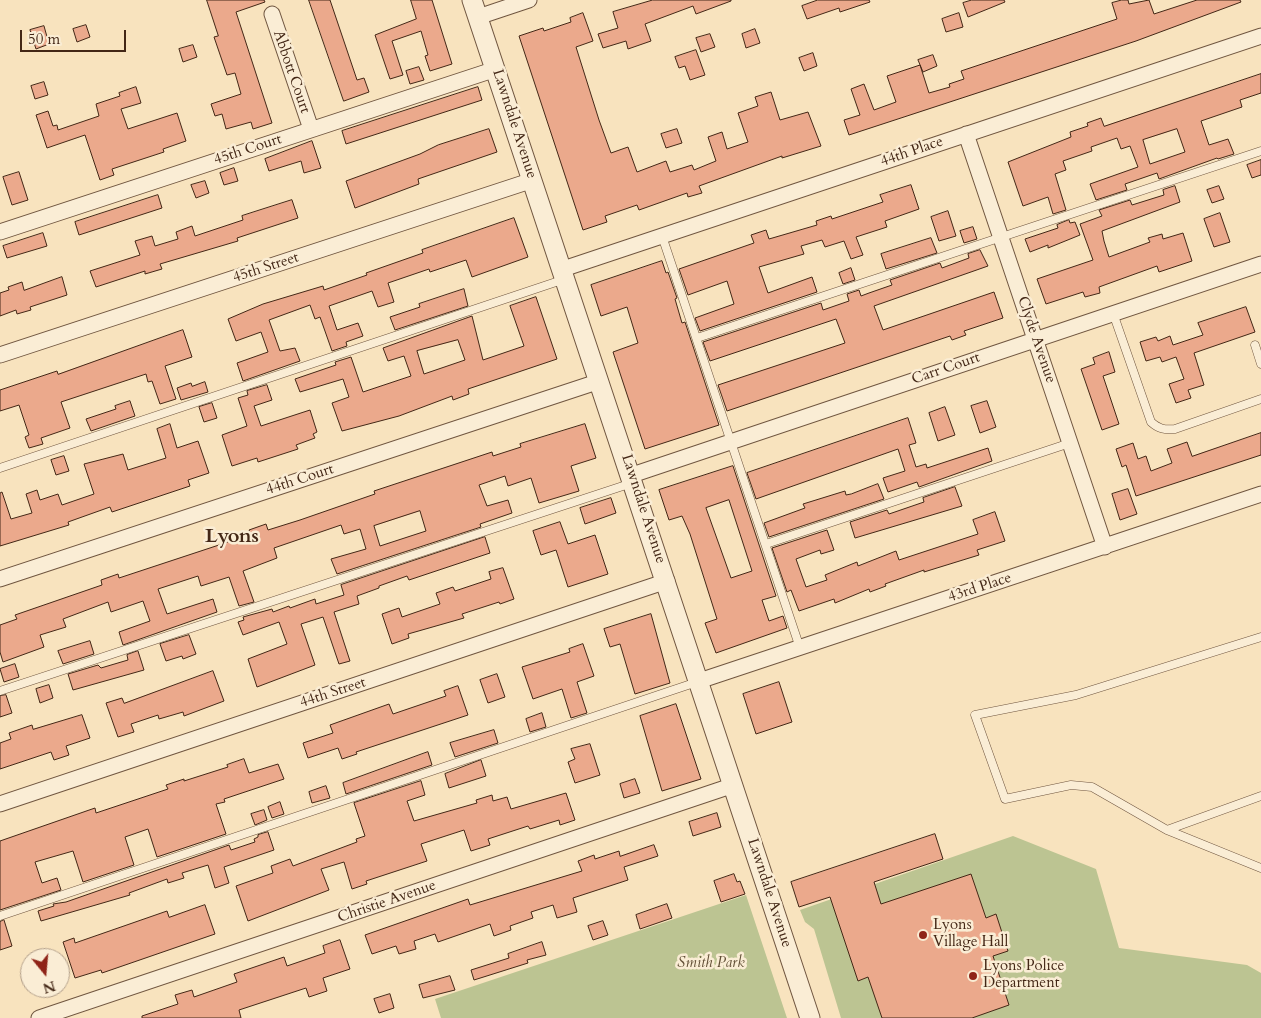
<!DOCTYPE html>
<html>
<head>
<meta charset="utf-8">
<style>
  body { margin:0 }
  #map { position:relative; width:1261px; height:1018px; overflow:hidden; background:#f8e3be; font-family:Cardo,serif }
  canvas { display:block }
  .north { position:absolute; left:20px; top:948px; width:50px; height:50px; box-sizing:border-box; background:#faedd5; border:1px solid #b19e89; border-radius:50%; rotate:163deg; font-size:14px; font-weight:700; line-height:20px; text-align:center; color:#432716 }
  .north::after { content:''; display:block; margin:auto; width:18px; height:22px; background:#8f2418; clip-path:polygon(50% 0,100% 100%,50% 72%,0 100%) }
  .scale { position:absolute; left:20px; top:30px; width:106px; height:22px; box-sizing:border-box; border:2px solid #432716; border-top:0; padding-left:6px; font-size:15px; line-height:18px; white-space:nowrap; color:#432716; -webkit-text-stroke:4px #faedd5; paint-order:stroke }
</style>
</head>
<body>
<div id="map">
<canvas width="1261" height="1018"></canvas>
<div class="north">N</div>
<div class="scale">50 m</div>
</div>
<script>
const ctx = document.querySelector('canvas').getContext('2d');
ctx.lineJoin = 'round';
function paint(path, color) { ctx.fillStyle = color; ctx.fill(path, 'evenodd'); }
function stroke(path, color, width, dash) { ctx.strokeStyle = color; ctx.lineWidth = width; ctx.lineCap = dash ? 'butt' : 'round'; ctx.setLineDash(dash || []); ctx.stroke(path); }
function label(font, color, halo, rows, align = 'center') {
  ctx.font = font + ' Cardo,serif'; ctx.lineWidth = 5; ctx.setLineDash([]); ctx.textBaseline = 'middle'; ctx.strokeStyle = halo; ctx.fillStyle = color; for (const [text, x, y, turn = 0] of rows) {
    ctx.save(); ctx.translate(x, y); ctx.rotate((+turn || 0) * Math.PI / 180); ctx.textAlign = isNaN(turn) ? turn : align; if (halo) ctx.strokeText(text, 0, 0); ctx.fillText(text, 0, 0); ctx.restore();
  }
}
const green = new Path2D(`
  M1013,836L1096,869L1119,948L1247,965L1261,973V1018H841L814,929L805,922L800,910Z
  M746,895L787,1018H441L435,999Z`);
const building = new Path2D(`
  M207,0H264L265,2L236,12L272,123L253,129L251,122L226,129L222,114L215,116L211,104L241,94L235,73L227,75L214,37L218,36Z
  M309,0H330L355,74L357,80L364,78L369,92L344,101Z
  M411,0H432L452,64L430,71L425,56L428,55L421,31L392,41L403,75L390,79L375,35L416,19Z
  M653,0H731V1L696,14L693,6L645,24L651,41L628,49L626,41L603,48L598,34L618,28L613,12Z
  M818,0H869L870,2L840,12L839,8L807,19L802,6Z
  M972,0H1004L1005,2L968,17L963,3Z
  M1122,0H1128L1129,4L1149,0L1154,14L1197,0H1240L1241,2L1136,41L849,135L844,120L860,115L851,89L864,84L874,110L896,102L887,76L920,65L929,93L950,87L949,84L964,79L961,71L1117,19L1112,3Z
  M583,13L593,41L576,47L599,120L611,153L628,147L637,172L666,161L670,172L692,165L694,170L716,161L708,137L722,132L727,149L748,142L738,113L758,106L755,97L771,92L780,120L808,112L821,146L782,158V156L699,186L702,193L688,197L687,193L639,210L637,205L605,216L607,222L583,230L519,36L543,28L544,31L571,22L570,18Z
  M959,13L963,27L946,32L942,19Z
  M86,25L90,37L77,42L73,29Z
  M44,26L49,44L36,49L30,30Z
  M755,29L760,43L746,48L742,34Z
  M710,34L715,47L701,52L696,38Z
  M193,45L197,57L183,62L179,49Z
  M696,50L705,75L690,80L685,66L679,68L675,57Z
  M813,53L817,66L804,71L799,58Z
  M933,55L937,66L923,72L918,60Z
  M419,67L424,80L410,84L406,71Z
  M1261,74V93L1240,100L1242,107L1201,121L1209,145L1228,139L1234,154L1218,159L1217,158L1159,179L1157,173L1125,184L1127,190L1096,200L1090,184L1138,167L1130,146L1121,149L1117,138L1091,147L1092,151L1063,161L1066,170L1055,174L1066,210L1053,214L1048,197L1023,206L1008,162L1071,137L1070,132L1088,126L1087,123L1101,118L1104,126ZM1177,129L1185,152L1150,164L1143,140Z
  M44,82L48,95L35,99L31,86Z
  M136,87L141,103L121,109L128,129L177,113L186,141L163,149L164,152L112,169L114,175L100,180L85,135L47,148L36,115L48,111L53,126L57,125L58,130L99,116L96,104L120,96L119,93Z
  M478,87L482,100L346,144L342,131Z
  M489,129L497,152L418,179L419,184L355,208L346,181L420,154L438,145Z
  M677,129L682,143L666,148L661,134Z
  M312,141L321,168L304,173L301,161L269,171L265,159Z
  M1261,160V175L1252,178L1247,165Z
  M234,168L238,181L224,185L220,173Z
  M19,172L28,200L12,205L3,177Z
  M205,181L209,193L196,198L191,185Z
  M911,185L919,209L885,221L887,227L856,237L863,255L851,259L844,241L825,247L822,240L801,246L804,254L759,267L768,293L812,277L817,292L700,331L695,318L734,304L727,281L688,295L679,269L754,243L751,235L766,230L769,239L817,225L816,221L831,216L832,219L883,202L880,195Z
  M1175,186L1180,202L1102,231L1104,241L1109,257L1150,242L1148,238L1162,234L1163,239L1183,233L1192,261L1159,272L1157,266L1099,287L1100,293L1085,297L1083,292L1046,304L1037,279L1093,260L1080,224L1102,216L1099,210L1130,200L1132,205L1164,195L1163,190Z
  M1219,186L1224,199L1212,203L1207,190Z
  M158,195L162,208L79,235L75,222Z
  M292,200L298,218L237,238L238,241L160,264L162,269L145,274V271L96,287L90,271L140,255L135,241L152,236L155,246L178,239L176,232L192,226L195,236L243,220L242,216Z
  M948,211L956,236L939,241L931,217Z
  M1220,213L1230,242L1214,247L1204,219Z
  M514,218L528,257L472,277L466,260L430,272L429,269L388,283L394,302L378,307L372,291L329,306L337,330L358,323L363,336L346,342L347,346L332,351L320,317L315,319L310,305L269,320L280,351L295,348L300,361L243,381L237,363L268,352L261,332L236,341L228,319L263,304L323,286L324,290L367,275L366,273L423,253L422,250Z
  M1069,220L1070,223L1075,222L1080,235L1048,248V245L1030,252L1025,239L1058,228L1057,225Z
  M973,227L977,239L964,243L960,231Z
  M43,233L47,246L7,258L3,246Z
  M931,238L937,253L886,269L881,254Z
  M980,250L988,266L874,306L883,330L994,292L1003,318L964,331L966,335L952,340L950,336L727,411L718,385L845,343L836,319L710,361L703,342L821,303L823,310L849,301L847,294L859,290L861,296L869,293L892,285L890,280L940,263L942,268L969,258L968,254Z
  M662,261L666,273L668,272L677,298L675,299L682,323L685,322L719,425L645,449L613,352L638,343L627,307L601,316L591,285Z
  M851,268L855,280L843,284L839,273Z
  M62,277L67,295L30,307L31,310L17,314L16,310L0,316V293L9,290L8,287L22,282L24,290Z
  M464,289L468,306L395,330L390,317L420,307L419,304Z
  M536,297L557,359L468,389L469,394L453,400L452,396L399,416L342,431L332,403L349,397L343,379L300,392L295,379L336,365L335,362L351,357L363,392L411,376L404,356L388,361L383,348L472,316L483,360L524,346L510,306ZM458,340L465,360L424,374L417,351Z
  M1246,307L1255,332L1194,353L1204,385L1188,390L1191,398L1176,403L1169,384L1184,379L1176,357L1162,362L1160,357L1146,361L1140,342L1156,337L1158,341L1170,336L1173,345L1203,335L1198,323Z
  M183,330L192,357L165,366L176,399L160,404L152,381L148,382L146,374L61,402L70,428L41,438L43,444L29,448L25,437L29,435L19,405L0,411V390L57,371L58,374Z
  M1109,352L1115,372L1103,376L1119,424L1102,430L1081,369L1095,364L1093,358Z
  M205,382L208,392L181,400L177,388L191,383L192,386Z
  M267,385L272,400L254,406L261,426L310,410L317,432L313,434L315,438L296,445L298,449L258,462L257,458L232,466L222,435L247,426L238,398L248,395L247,391Z
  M130,401L135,416L91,431L86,419L116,409L115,406Z
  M987,401L996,427L980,433L971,406Z
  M212,403L217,418L204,422L199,407Z
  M945,407L955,435L938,441L929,413Z
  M908,418L916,443L909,445L916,467L926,464L927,468L988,448L992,461L919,487L917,482L888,492L883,478L905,471L898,449L756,499L747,473Z
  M170,424L177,448L198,441L209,473L188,480L190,486L112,512L110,507L68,522L69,525L0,546V493L2,492L11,519L32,513L26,494L37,490L40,500L58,494L62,505L94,494L84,464L123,454L128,470L166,458L157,429Z
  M585,424L596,458L571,466L579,491L539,503L531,478L508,486L505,476L479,485L487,506L508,500L512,513L480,524L481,527L337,574L331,559L366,549L360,529L344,534L341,525L274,548L277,558L243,571L254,602L239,606L229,577L201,586L198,576L158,589L167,614L213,599L217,612L123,645L119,632L150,621L143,601L111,612L108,602L63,619L66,627L40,635L44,647L3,662L0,652V625L17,619L15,615L102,585L101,580L118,574L119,578L225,543L250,533L249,530L266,524L268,530L300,520L375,494L374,491L492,452L493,456L521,447L520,444ZM420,511L426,531L380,546L374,526Z
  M1261,433V455L1136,496L1126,465L1122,467L1116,449L1133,443L1138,459L1146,456L1151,471L1172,463L1167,449L1187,442L1192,456Z
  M64,456L69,471L56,475L51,460Z
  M733,466L776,596L762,600L769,621L783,616L787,628L716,653L705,623L717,619L690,534L682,516L669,520L659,490ZM729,500L752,571L731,578L706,508Z
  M878,484L884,499L769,537L764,523L805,508L803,504L845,491L846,495L851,494Z
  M955,487L962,506L855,538L850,522L887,510L889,514L924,502L923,498Z
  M1128,489L1137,514L1120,520L1112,494Z
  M611,498L616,513L585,524L580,508Z
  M995,512L1005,541L977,550L979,555L924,572V570L885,584L886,586L870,592L869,589L835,603L834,599L799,611L791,590L787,592L772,548L827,530L834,550L821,554L820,550L796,559L806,587L827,580L825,575L857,562L858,566L896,551L899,560L978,534L973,520Z
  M560,522L568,544L595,535L608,574L568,587L556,550L541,555L533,531Z
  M485,537L490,553L409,580L407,576L379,586V588L357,596L359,604L334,612L350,661L339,664L323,617L301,624L315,665L257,687L248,659L287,644L279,622L243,635L238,622L244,620L243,617L272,609L273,612L289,606L290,608L315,599L316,604L344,595L341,585Z
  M503,568L514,599L500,604L499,602L462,614L464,618L408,634L409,638L392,644L382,614L399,608L402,617L440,604L436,593L453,587L455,591L491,579L489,572Z
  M651,614L670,683L635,694L620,644L610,647L604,629Z
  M189,635L196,654L183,659L182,656L166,661L160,644Z
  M90,641L94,654L63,664L58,651Z
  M583,644L594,676L577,682L587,713L571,718L562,689L533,699L522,667L570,652L569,649Z
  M138,651L144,670L73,690L68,674L98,665L101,668L128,660L127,655Z
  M15,664L19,677L4,682L0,669Z
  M213,671L224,701L184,716L183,712L159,719L158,715L131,724L134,732L118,737L106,703L122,698L124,703Z
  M497,674L505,697L488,703L480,680Z
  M779,682L792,722L756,734L743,694Z
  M49,685L53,698L40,703L36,689Z
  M458,686L468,715L356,752L357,754L342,759L338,748L308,758L303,743L333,733L330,725L389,704L393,714L446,696L444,691Z
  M6,695L12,713L0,717V696Z
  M676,704L701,779L662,791L640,716Z
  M542,713L546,727L530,732L526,719Z
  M82,715L90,738L66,746L69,755L54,760L51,752L0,769V743L11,739L9,733L32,725L33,729Z
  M494,730L498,743L455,757L450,743Z
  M590,744L600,775L575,783L568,762L575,759L571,749Z
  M428,752L432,765L346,794L343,783Z
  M244,759L249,773L278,764L284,779L224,799L225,802L216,804L226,834L157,857L148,829L125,837L134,865L83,882L73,851L35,862L42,883L57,878L61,890L0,910V841L95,808L96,813L168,789L166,785L184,779V781L228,767L227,765Z
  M481,760L486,776L449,788L445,774Z
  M635,779L640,793L624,798L620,784Z
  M421,781L425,795L407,801L414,821L477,803L476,800L492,795L493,801L507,797L511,809L566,793L575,820L560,825L559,820L530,829L528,826L488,839L490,845L471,851L464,830L421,844L427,861L366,881L367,884L352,889L344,862L321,869L329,890L248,921L236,886L273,873L271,866L290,859L293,866L357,842L356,839L365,836L354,803Z
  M326,786L330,798L312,803L309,792Z
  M280,802L284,814L272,818L268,807Z
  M264,810L267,820L255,825L251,814Z
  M717,813L721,827L693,836L689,822Z
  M268,832L274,850L224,867L229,883L215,888L208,865L182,873L184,878L168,883L167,879L129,893L130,895L41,921L38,911L54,906L53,904L66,902L229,845L231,850L255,842L254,839L258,837V835Z
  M935,834L943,859L874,882L881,904L971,874L986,918L996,914L1008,951L993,956L1009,1005L972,1018H882L868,977L858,981L830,897L799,907L791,882Z
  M654,845L658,856L624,867L628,880L573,898L577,912L557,918L553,905L531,912L533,918L510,926L511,930L494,936L490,924L438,942L435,934L414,941L416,949L399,954L396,946L372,954L365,935L468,899L470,905L582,871L578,861L594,855L595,859L619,851L620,856Z
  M734,874L737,882L740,881L745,894L721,902L714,881Z
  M667,904L672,918L640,929L636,915Z
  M205,905L215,934L102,973L101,970L75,978L63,942L74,938L75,943L167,911L169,917Z
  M4,920L12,946L0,950V922Z
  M603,921L608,935L593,940L588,926Z
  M340,940L350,969L323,978L327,991L309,997L306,988L239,1010L241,1018H142V1016L178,1004L175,995L192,990L194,997L237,982L234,974L284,957L287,966L325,953L323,946Z
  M542,942L546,955L527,960L528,963L474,980L471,970L509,958L508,954Z
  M450,976L455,990L423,998L419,985Z
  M390,994L394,1008L379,1013L374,999Z`);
const service = new Path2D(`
  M662,236L800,648
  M1113,313L1151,422C1159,429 1164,430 1175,429L1261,399
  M697,338L1261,151
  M1255,345L1261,364
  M0,468L565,279
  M766,544L1070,443
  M1261,637L1076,695L975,715L1005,799L1071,785L1092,787L1167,830L1261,868
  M0,691L632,483
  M1167,830L1261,796
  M0,916L697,682`);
const minor = new Path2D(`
  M272,14L311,129
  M478,17L529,0
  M966,134L1105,547
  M0,232L496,69
  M563,269L1261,36
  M0,355L533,180
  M632,475L1261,264
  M0,579L600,381
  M699,681L1261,494
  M0,804L667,581
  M39,1018L734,785`);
const tertiary = new Path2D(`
  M472,0L810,1018`);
const markers = [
  [923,935,5,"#8f2418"],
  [973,976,5,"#8f2418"]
];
const streetNames = [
  ["Abbott Court",291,72,71],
  ["Lawndale Avenue",514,124,72],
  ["45th Court",248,150,-18],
  ["44th Place",912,152,-19],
  ["45th Street",266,268,-18],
  ["Clyde Avenue",1036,340,71],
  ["Carr Court",946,369,-19],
  ["44th Court",300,480,-18],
  ["Lawndale Avenue",643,509,72],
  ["43rd Place",980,588,-18],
  ["44th Street",333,693,-18],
  ["Lawndale Avenue",769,893,72],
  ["Christie Avenue",387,902,-19]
];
const poiNames = [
  ["Lyons",933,926],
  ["Village Hall",933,943],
  ["Lyons Police",983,967],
  ["Department",983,984]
];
const parkNames = [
  ["Smith Park",711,964]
];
const districtNames = [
  ["Lyons",232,537]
];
paint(green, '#bcc492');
paint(building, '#eba98c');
stroke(building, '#432716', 1);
stroke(service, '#705640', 9);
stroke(minor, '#705640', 17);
stroke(tertiary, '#705640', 21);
stroke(service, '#faedd5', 8);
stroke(minor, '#faedd5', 15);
stroke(tertiary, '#faedd5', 19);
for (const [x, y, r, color] of markers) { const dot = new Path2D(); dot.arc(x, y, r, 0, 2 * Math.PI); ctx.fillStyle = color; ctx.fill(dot); stroke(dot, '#faedd5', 2); }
label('15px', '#432716', '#faedd5', streetNames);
label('15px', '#432716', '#faedd5', poiNames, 'left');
label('italic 15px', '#614e35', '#faedd5', parkNames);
label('bold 20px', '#432716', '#faedd5', districtNames);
</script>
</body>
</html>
